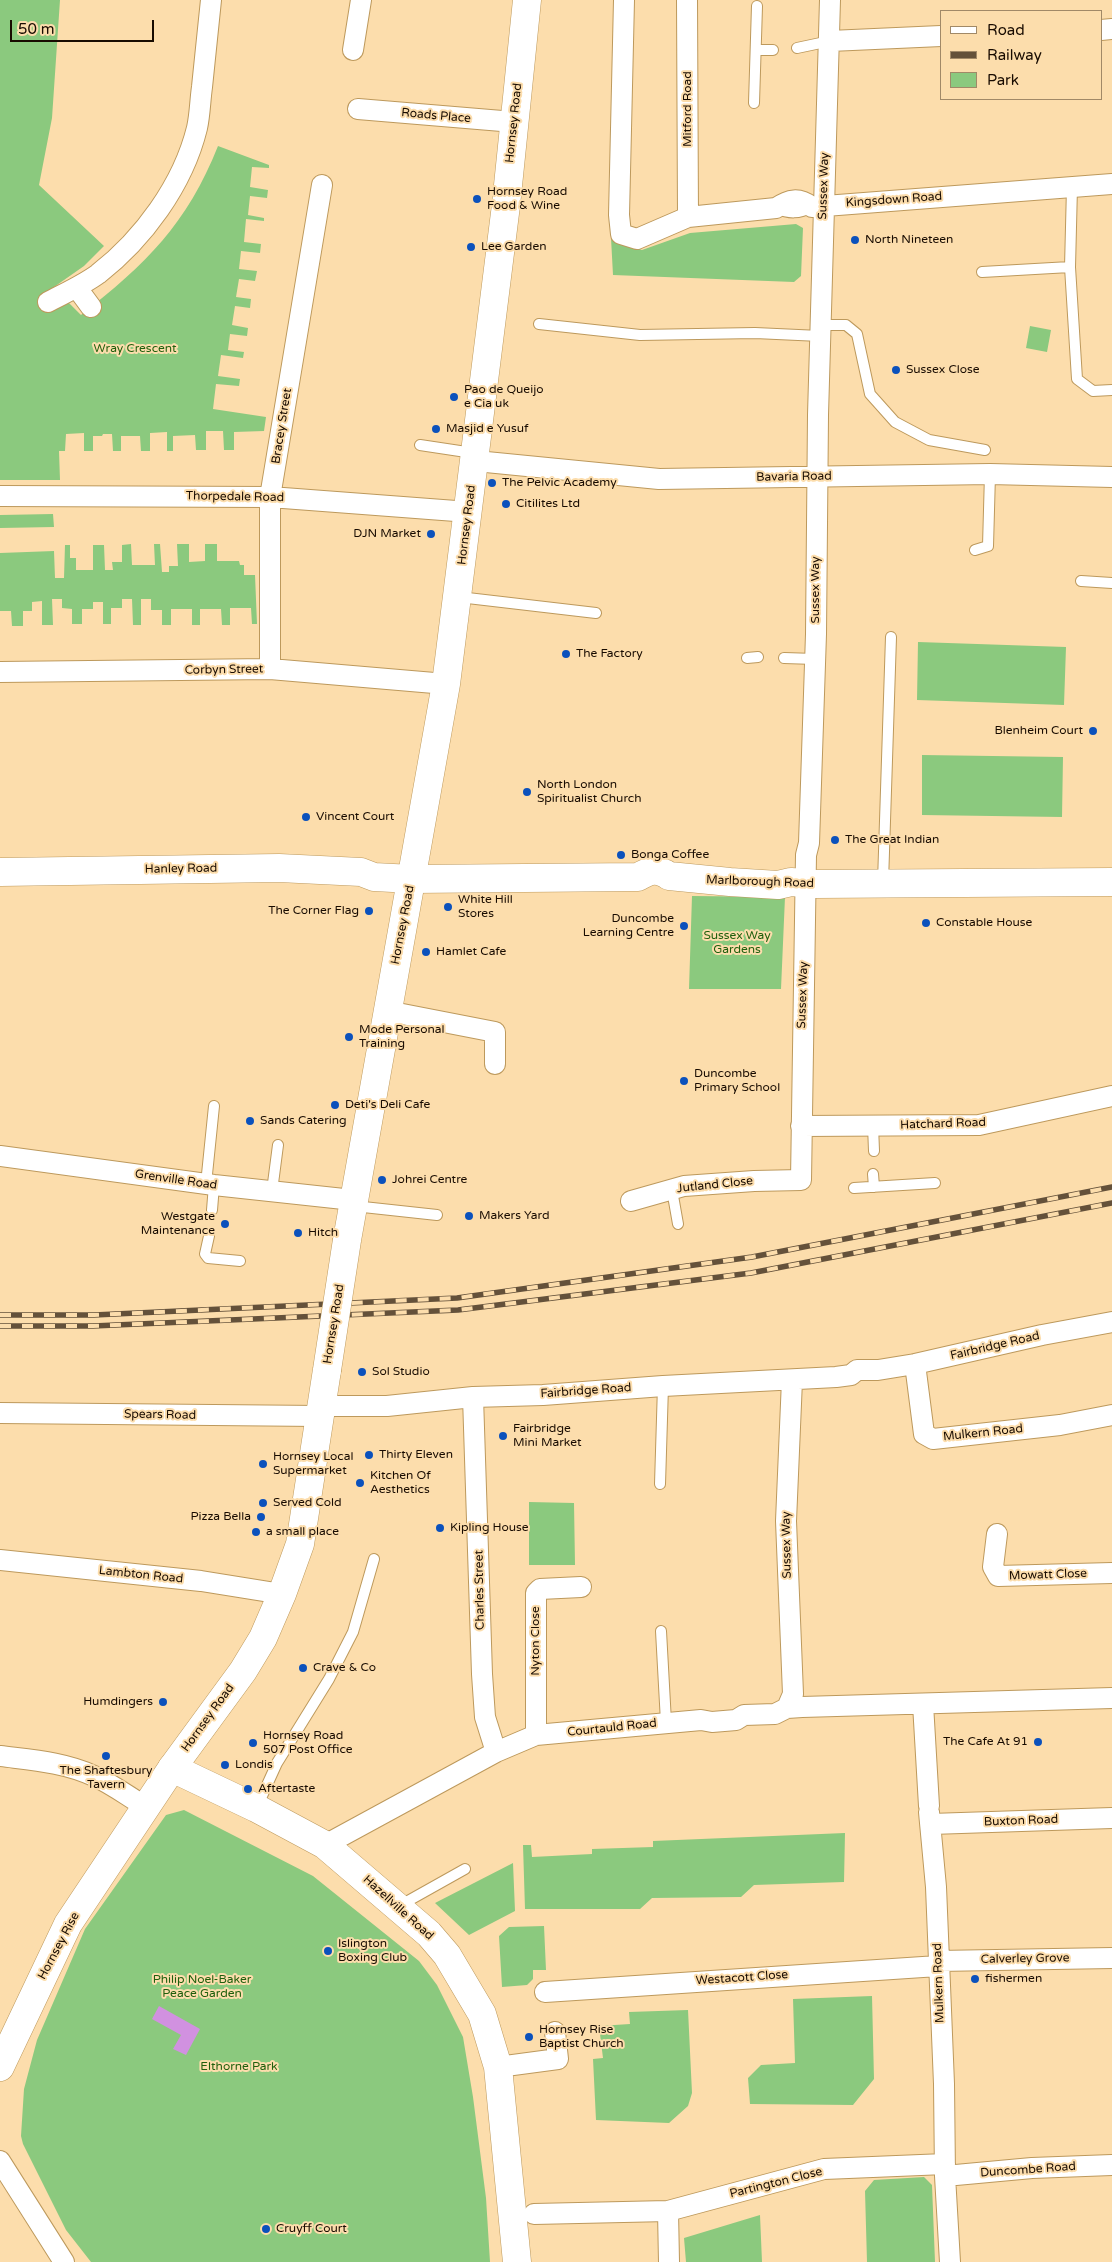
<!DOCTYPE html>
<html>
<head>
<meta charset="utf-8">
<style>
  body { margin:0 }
  #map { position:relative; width:1112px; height:2262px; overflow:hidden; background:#fcddac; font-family:"Varela Round",sans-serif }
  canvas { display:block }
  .legend { position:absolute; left:940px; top:10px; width:162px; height:90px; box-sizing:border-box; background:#fcddac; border:1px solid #a18967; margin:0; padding:6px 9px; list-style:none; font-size:15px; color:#180b00 }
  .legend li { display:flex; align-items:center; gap:10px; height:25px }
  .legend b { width:25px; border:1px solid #a18967 }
  .scale { position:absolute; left:10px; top:20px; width:144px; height:22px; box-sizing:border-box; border:2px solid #180b00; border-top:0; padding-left:6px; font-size:15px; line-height:18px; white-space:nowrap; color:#180b00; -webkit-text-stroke:4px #fcddac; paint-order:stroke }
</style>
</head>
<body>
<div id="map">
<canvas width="1112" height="2262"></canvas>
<ul class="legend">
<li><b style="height:6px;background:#fff"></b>Road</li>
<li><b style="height:6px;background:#64513a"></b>Railway</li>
<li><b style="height:14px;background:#8bc97e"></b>Park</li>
</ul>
<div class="scale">50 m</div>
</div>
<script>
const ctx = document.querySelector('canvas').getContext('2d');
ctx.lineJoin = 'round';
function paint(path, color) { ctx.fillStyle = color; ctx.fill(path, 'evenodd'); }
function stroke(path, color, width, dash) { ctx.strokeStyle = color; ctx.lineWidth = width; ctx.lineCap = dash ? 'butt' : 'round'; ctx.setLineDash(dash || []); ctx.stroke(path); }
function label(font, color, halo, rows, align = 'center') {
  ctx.font = font + ' "Varela Round",sans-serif'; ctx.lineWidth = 4; ctx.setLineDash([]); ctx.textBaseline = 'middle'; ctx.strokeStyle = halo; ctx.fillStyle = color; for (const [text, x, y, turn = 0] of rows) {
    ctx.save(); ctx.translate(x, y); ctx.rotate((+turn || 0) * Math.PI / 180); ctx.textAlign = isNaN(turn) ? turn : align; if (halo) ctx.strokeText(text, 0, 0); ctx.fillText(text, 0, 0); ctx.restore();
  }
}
const green = new Path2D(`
  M0,0H60L52,118L39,185L104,246L84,266L44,294L68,302L81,315C146,264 187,224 218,146L269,165V168L252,167L250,187L268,190L267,198L250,196L248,215L264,218V221L246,219L244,242L261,244L260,253L241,251L239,269L257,271L255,281L239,279L236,297L251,299L250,308L235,306L232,325L248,328L247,336L230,334L228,350L244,352L243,358L221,355L218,376L240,379L239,386L216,384L213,409L266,417L264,431L234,432V450H224L223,431H206V450H196L195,435L173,436V451H167V432L150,433V451H141L140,436H121V451H113L112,434H103L102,436H93V451H84V433L66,434L65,451H59L60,480H0Z
  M796,224L803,228L801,276L794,282L613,275L611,238L642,250L690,233Z
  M1030,326L1051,330L1047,352L1026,348Z
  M53,514L54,527L0,528V515Z
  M131,544L132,565H155L154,544H160L162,572H169V566H178L177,544H189V562L205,561V544H217V561H239L240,565H244V575H255L257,624H252L251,608H230V625H222L221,609H200V625H192V609H171V625H162V610H151V599H141V625H133L132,599H122V608H111V624H103V602H93V609H82V624H72V609L62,608V599H52L53,625H42V601L32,602V611H23V626H12L11,611H0V553L54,551L55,578H64L65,545H70V558H76V570H93V545H104L105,570H113L112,562H122V545Z
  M918,642L1066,647L1064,705L917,700Z
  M922,755L1063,757L1062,817L922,815Z
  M692,896L785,897L781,989H689Z
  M529,1502L574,1503L575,1565H529Z
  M184,1810L313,1876L419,1961L437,1985L463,2037L473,2097L486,2198L490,2262H91L66,2230L23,2144L21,2136L24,2089L37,2040L85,1929L166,1815Z
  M845,1833L844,1882L754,1885L741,1897L652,1898L640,1909H525L523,1845H531L532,1857L592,1854V1849L653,1847V1841Z
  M513,1863L515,1911L469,1935L435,1903Z
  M544,1926L546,1970H533V1979L527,1985L502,1987L499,1936L509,1927Z
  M872,1996L874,2079L853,2105L750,2104L748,2078L761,2065L795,2063L793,1999Z
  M688,2010L692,2093L688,2106L669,2123L596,2120L593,2059L603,2058L599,2026L630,2024L629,2012Z
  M924,2177L932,2185L935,2262H867L865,2191L874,2180Z
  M760,2215L762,2262H686L684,2238Z`);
const water = new Path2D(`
  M159,2006L200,2029L186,2055L173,2049L181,2035L152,2019Z`);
const lane = new Path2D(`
  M797,48L830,41
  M757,50H773
  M754,103L757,6
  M1072,187L1070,267L1077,379L1093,391L1112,390
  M776,208C789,214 799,214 812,207
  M982,272L1070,267
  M539,324L640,335L755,333L820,336
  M821,325H846L857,334L870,394L895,422L929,440L985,450
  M420,445L473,453
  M975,550L988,546L990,474
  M1081,581L1112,583
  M459,597L596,613
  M747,658L758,657
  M784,658L815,659
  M883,882L891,637
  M873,1125L874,1151
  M873,1174L874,1187
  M206,1184L214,1106
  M854,1188L935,1183
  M672,1190L678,1224
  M272,1191L278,1145
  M354,1206L437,1215
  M212,1210L214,1185
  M209,1236L205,1254L208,1258L240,1261
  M660,1484L663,1386
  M661,1631L666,1722
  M257,1807L277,1763L329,1679L353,1632L374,1559
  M399,1906L465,1869`);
const street = new Path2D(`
  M624,0L619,215L621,234L637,239L688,217L776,208C789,199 799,197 812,207L1112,184
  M687,0L688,217
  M1101,30L1112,29
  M830,41L941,36
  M353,50L361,0
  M358,109L514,122
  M77,288L91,307
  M48,302C65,293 83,285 98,274C143,239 183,185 197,128C200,115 200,101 202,87C205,58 208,29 211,0
  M476,461L659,479L990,474L1112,477
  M0,496L270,497L469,512
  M270,669V497L322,185
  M0,672L270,669L446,684
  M387,1011L495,1032V1064
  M801,1126L979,1125L1112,1096
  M0,1156L214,1185L353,1200
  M631,1201L684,1186L754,1181L801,1180L806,855L809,843L816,634L818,415L830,0
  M915,1364L924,1434L933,1439L1060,1425L1112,1415
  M473,1397L482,1674L485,1717L496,1752
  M322,1406H387L473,1397L543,1395L663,1386L836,1377L851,1375L857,1370H878L915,1364L1042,1335L1112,1322
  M0,1413L319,1416
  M997,1534L993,1567L998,1576L1112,1573
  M0,1560L201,1581L282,1594
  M923,1704L929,1806
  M787,1708L793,1694L786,1521L792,1380
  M536,1735V1593L540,1589L581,1587
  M0,1756C31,1760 64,1762 94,1776C112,1784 129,1797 146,1807
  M929,1812L936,1887L944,2084L945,2176L950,2262
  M931,1824L1112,1818
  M325,1845L496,1752L536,1735L701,1720L712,1722L736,1720L744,1715L775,1714L787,1708L802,1707L1112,1698
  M938,1961L1112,1958
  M545,1992L938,1966
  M498,2067L558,2059L555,2032
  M0,2161L64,2262
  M945,2176L1032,2168L1112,2165
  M668,2211L669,2262
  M534,2214L668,2211L824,2169L945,2164`);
const secondary = new Path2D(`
  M0,872L279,868L361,872L374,877L412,879L638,877C650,870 657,868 669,876L730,882L778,885L791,882L816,884L1112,882
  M172,1768L256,1808L325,1845L429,1934L447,1955L482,2014L498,2067L517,2262`);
const primary = new Path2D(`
  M347,1240L446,684L506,205L527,0
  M0,2067L68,1924L172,1768L243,1671L263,1638L282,1594L300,1544L327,1370`);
const rail = new Path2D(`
  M0,1315H94L457,1298L752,1257L1112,1187
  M0,1326H93L458,1310L751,1273L1112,1203`);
const primaryBridge = new Path2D(`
  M327,1370L347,1240`);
const markers = [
  [477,199,5,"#0b51bc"],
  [855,240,5,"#0b51bc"],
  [471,247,5,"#0b51bc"],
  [896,370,5,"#0b51bc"],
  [454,397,5,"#0b51bc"],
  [436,429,5,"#0b51bc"],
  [492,483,5,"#0b51bc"],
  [506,504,5,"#0b51bc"],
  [431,534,5,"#0b51bc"],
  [566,654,5,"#0b51bc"],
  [1093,731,5,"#0b51bc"],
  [527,792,5,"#0b51bc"],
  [306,817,5,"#0b51bc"],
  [835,840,5,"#0b51bc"],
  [621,855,5,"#0b51bc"],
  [448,907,5,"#0b51bc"],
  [369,911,5,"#0b51bc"],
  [926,923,5,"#0b51bc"],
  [684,926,5,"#0b51bc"],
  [426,952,5,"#0b51bc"],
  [349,1037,5,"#0b51bc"],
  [684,1081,5,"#0b51bc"],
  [335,1105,5,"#0b51bc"],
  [250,1121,5,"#0b51bc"],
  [382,1180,5,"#0b51bc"],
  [469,1216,5,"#0b51bc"],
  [225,1224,5,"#0b51bc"],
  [298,1233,5,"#0b51bc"],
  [362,1372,5,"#0b51bc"],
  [503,1436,5,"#0b51bc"],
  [369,1455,5,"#0b51bc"],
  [263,1464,5,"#0b51bc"],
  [360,1483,5,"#0b51bc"],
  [263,1503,5,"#0b51bc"],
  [261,1517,5,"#0b51bc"],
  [440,1528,5,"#0b51bc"],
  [256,1532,5,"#0b51bc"],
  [303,1668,5,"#0b51bc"],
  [163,1702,5,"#0b51bc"],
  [1038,1742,5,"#0b51bc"],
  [253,1743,5,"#0b51bc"],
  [106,1756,5,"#0b51bc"],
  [225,1765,5,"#0b51bc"],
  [248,1789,5,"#0b51bc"],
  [328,1951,5,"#0b51bc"],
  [975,1979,5,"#0b51bc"],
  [529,2037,5,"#0b51bc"],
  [266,2229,5,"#0b51bc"]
];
const streetNames = [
  ["Mitford Road",688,109,-90],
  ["Roads Place",436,116,5],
  ["Hornsey Road",514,123,-84],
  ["Sussex Way",824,186,-88],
  ["Kingsdown Road",894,200,-4],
  ["Bracey Street",282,426,-81],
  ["Bavaria Road",794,477,-1],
  ["Thorpedale Road",235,497,1],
  ["Hornsey Road",467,525,-83],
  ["Sussex Way",816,590,-90],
  ["Corbyn Street",224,670,-1],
  ["Hanley Road",181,869,-1],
  ["Marlborough Road",760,882,2],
  ["Hornsey Road",403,925,-79],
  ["Sussex Way",803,995,-88],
  ["Hatchard Road",943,1124,-2],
  ["Grenville Road",176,1180,8],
  ["Jutland Close",715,1185,-6],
  ["Hornsey Road",334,1324,-81],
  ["Fairbridge Road",995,1346,-13],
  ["Fairbridge Road",586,1391,-4],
  ["Spears Road",160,1415,1],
  ["Mulkern Road",983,1433,-6],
  ["Sussex Way",787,1545,-91],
  ["Lambton Road",141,1575,6],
  ["Mowatt Close",1048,1575,-2],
  ["Charles Street",480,1590,-91],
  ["Nyton Close",536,1641,-90],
  ["Hornsey Road",208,1718,-54],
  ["Courtauld Road",612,1728,-6],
  ["Buxton Road",1021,1821,-2],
  ["Hazellville Road",398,1908,42],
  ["Hornsey Rise",59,1946,-62],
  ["Calverley Grove",1025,1959,-1],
  ["Westacott Close",742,1978,-4],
  ["Mulkern Road",939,1983,-92],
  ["Duncombe Road",1028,2170,-4],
  ["Partington Close",776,2183,-14]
];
const poiNames = [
  ["Hornsey Road",487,192],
  ["Food & Wine",487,206],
  ["North Nineteen",865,240],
  ["Lee Garden",481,247],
  ["Sussex Close",906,370],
  ["Pao de Queijo",464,390],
  ["e Cia uk",464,404],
  ["Masjid e Yusuf",446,429],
  ["The Pelvic Academy",502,483],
  ["Citilites Ltd",516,504],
  ["DJN Market",421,534,"right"],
  ["The Factory",576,654],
  ["Blenheim Court",1083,731,"right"],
  ["North London",537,785],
  ["Spiritualist Church",537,799],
  ["Vincent Court",316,817],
  ["The Great Indian",845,840],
  ["Bonga Coffee",631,855],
  ["White Hill",458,900],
  ["Stores",458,914],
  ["The Corner Flag",359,911,"right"],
  ["Duncombe",674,919,"right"],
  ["Learning Centre",674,933,"right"],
  ["Constable House",936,923],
  ["Hamlet Cafe",436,952],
  ["Mode Personal",359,1030],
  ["Training",359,1044],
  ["Duncombe",694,1074],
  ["Primary School",694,1088],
  ["Deti's Deli Cafe",345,1105],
  ["Sands Catering",260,1121],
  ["Johrei Centre",392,1180],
  ["Makers Yard",479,1216],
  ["Westgate",215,1217,"right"],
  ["Maintenance",215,1231,"right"],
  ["Hitch",308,1233],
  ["Sol Studio",372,1372],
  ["Fairbridge",513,1429],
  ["Mini Market",513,1443],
  ["Thirty Eleven",379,1455],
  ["Hornsey Local",273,1457],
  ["Supermarket",273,1471],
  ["Kitchen Of",370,1476],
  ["Aesthetics",370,1490],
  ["Served Cold",273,1503],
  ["Pizza Bella",251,1517,"right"],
  ["Kipling House",450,1528],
  ["a small place",266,1532],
  ["Crave & Co",313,1668],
  ["Humdingers",153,1702,"right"],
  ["Hornsey Road",263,1736],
  ["507 Post Office",263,1750],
  ["The Cafe At 91",1028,1742,"right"],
  ["Londis",235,1765],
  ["The Shaftesbury",106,1771,"center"],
  ["Tavern",106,1785,"center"],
  ["Aftertaste",258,1789],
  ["Islington",338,1944],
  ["Boxing Club",338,1958],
  ["fishermen",985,1979],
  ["Hornsey Rise",539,2030],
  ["Baptist Church",539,2044],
  ["Cruyff Court",276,2229]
];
const parkNames = [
  ["Wray Crescent",135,349],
  ["Sussex Way",737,936],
  ["Gardens",737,950],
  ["Philip Noel-Baker",202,1980],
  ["Peace Garden",202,1994],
  ["Elthorne Park",239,2067]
];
paint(green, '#8bc97e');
paint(water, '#d191e0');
stroke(lane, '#bd995c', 12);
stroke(street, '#bd995c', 22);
stroke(secondary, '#bd995c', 29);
stroke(primary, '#bd995c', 29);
stroke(lane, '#fff', 10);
stroke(street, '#fff', 20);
stroke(secondary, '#fff', 28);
stroke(primary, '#fff', 28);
stroke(rail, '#64513a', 5.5);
stroke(rail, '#fcddac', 4, [11]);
stroke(primaryBridge, '#bd995c', 29, []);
stroke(primaryBridge, '#fff', 28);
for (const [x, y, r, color] of markers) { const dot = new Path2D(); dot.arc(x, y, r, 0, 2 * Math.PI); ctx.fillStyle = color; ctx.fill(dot); stroke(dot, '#fcddac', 2); }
label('12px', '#180b00', '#fcddac', streetNames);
label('12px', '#180b00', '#fcddac', poiNames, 'left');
label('12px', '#1f5f0d', '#fcddac', parkNames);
</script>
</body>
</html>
